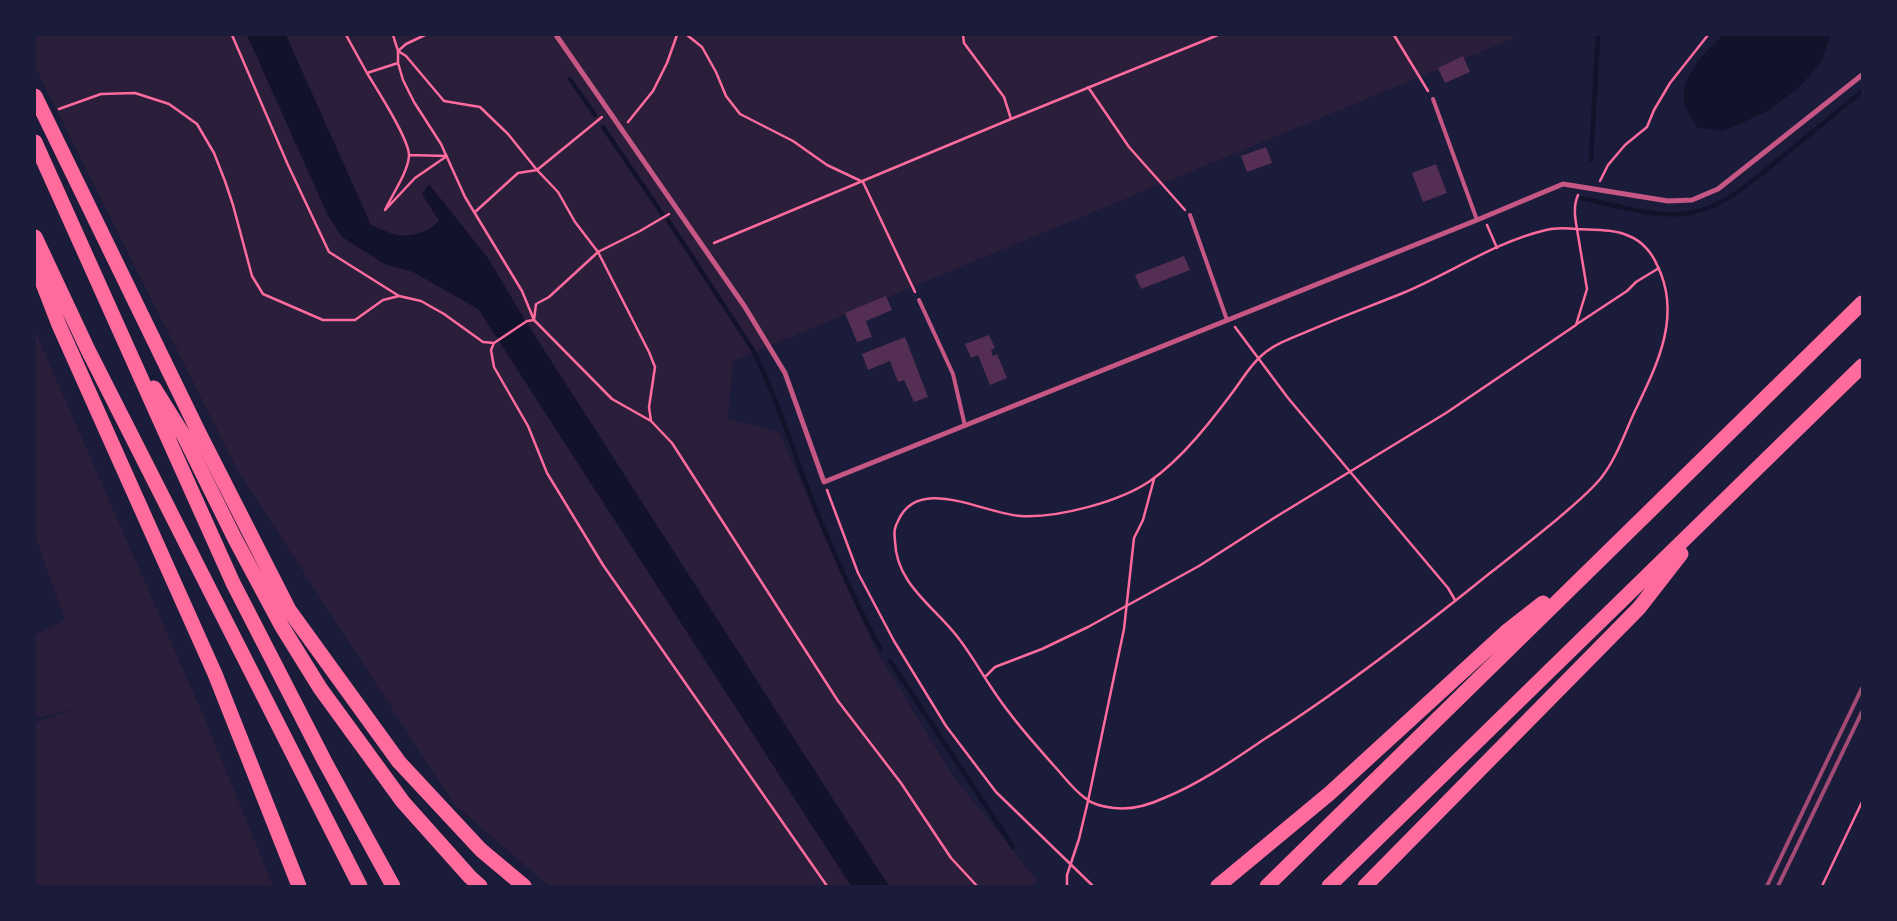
<!DOCTYPE html>
<html>
<head>
<meta charset="utf-8">
<style>
  body { margin:0 }
  #map { position:relative; width:1897px; height:921px; overflow:hidden; background:#1b1b3a; font-family:Poppins,sans-serif }
  canvas { display:block }
  .frame { position:absolute; inset:0; border:36px solid #1b1b3a; pointer-events:none }
</style>
</head>
<body>
<div id="map">
<canvas width="1897" height="921"></canvas>
<div class="frame"></div>
</div>
<script>
const ctx = document.querySelector('canvas').getContext('2d');
ctx.lineJoin = 'round';
function paint(path, color) { ctx.fillStyle = color; ctx.fill(path, 'evenodd'); }
function stroke(path, color, width, dash) { ctx.strokeStyle = color; ctx.lineWidth = width; ctx.lineCap = dash ? 'butt' : 'round'; ctx.setLineDash(dash || []); ctx.stroke(path); }
const green = new Path2D(`
  M35,35H1521L733,361L728,419L779,432L875,648L951,773L1037,881L1031,886H549L454,804L237,469L35,67Z
  M35,331L206,722L273,886H35V723L73,709L35,718V635L65,620L35,536Z`);
const water = new Path2D(`
  M247,35H286L371,225C380,228 390,234 398,235C413,237 429,232 439,221L422,194L429,184L488,258L523,317L889,886H851L478,309L413,272L384,264L342,237L328,216Z
  M1723,35H1830V36L1821,63L1797,89L1766,112L1723,131L1698,128C1693,120 1687,113 1685,104C1677,79 1706,51 1723,35Z`);
const stream = new Path2D(`
  M570,79L595,115
  M603,127L663,215
  M1591,160L1598,35
  M1582,198C1613,205 1648,216 1680,214C1723,212 1756,177 1788,152C1813,132 1837,112 1862,91
  M668,220L753,350C776,396 791,444 809,492C819,520 832,547 843,573C855,599 866,625 881,649
  M890,661L1013,847`);
const building = new Path2D(`
  M1463,56L1470,72L1445,83L1438,68Z
  M1266,147L1272,163L1247,172L1241,156Z
  M1436,164L1447,193L1423,202L1412,173Z
  M1184,256L1190,270L1141,289L1135,275Z
  M886,296L892,310L866,321L872,337L857,342L845,313Z
  M989,335L995,348L991,350L993,356L997,354L1007,378L990,385L978,355L971,358L965,344Z
  M905,337L928,397L914,402L904,380L898,382L890,361L868,370L862,354Z`);
const path = new Path2D(`
  M232,35L288,165L329,252L399,296L421,301L444,314L483,342L494,343
  M346,35L367,73L398,63
  M393,35L398,51L406,56L444,101L480,107L508,134L537,170L558,192L575,222L598,252L649,352L655,367L649,407L651,421L672,443L838,701L901,783L951,858L977,886
  M425,35L406,44L398,51V63L403,80L414,102L441,144L465,197L522,291L534,320L527,321L494,343L491,350L494,367L528,426L547,473L603,565L827,886
  M687,35L702,47L716,72L726,96L740,114L793,141L827,165L863,182L915,292
  M963,35L964,43L1004,97L1011,119
  M1394,35L1428,91
  M367,73C376,88 410,140 409,156C408,172 392,195 385,210L415,178L447,156L409,155
  M1088,87L1129,147L1185,210
  M59,109L101,94L135,93L169,104L197,124L214,153L225,181L233,205L252,276L263,294L323,320H355L383,300L399,296
  M628,122L653,91L667,63L677,35
  M1600,181L1608,165L1625,145L1647,127L1654,110L1670,83L1708,35
  M475,212L518,173L537,170L602,117
  M1487,225L1497,248
  M714,243L1011,119L1218,35
  M1577,324L1627,291L1636,282L1659,268
  M1235,327L1288,398L1448,588L1455,600
  M651,421L612,399L534,320L536,304L549,297L598,252L640,231L669,214
  M827,490L858,573L894,641L946,726L996,792L1093,886
  M985,677L995,667L1042,649L1088,627L1199,566L1274,518L1446,413L1576,325L1587,289L1577,229C1567,228 1557,227 1546,230C1495,242 1451,273 1403,293C1371,306 1338,318 1306,332C1291,338 1273,345 1261,356C1250,366 1243,378 1235,389C1212,420 1182,459 1150,481C1119,502 1058,518 1021,516C984,514 918,474 898,521C894,528 894,533 895,541C896,583 932,605 956,635C969,651 979,669 991,687C1009,715 1033,742 1056,768C1065,778 1074,790 1085,798C1092,804 1104,807 1114,808C1131,810 1149,805 1164,798C1199,784 1232,761 1263,740C1342,690 1417,632 1490,573C1512,556 1534,538 1555,521C1571,507 1588,494 1601,478C1616,459 1624,435 1634,413C1656,367 1683,316 1657,265C1652,253 1642,241 1629,236C1614,229 1594,230 1577,229C1575,218 1573,206 1578,195
  M1067,886V875L1079,839L1088,801L1124,629L1134,538L1143,520L1154,479
  M1822,886L1862,802`);
const service = new Path2D(`
  M1433,99L1477,220
  M1190,215L1227,320
  M919,300L953,374L965,426`);
const minor = new Path2D(`
  M556,35L745,307L785,373L824,482L1477,220L1563,184L1668,201L1692,200L1718,189L1862,75`);
const motorway = new Path2D(`
  M35,96L200,435L289,610L399,762L481,850L524,886
  M35,142L233,583L325,762L393,886
  M35,237L88,350L360,886
  M35,263L59,325L215,674L299,886
  M154,388L184,436L235,539L281,625L320,688L403,802L470,877L480,886
  M1218,886L1330,793L1506,632L1543,603
  M1267,886L1862,303
  M1329,886L1862,366
  M1365,886L1639,608L1681,554`);
const rail = new Path2D(`
  M1767,886L1862,688
  M1778,886L1862,712`);
paint(green, '#2a1e3b');
paint(water, '#12122b');
stroke(stream, '#12122b', 4.5);
paint(building, '#542f53');
stroke(path, '#ff6b9d', 2.5);
stroke(service, '#c65784', 4);
stroke(minor, '#c65784', 5);
stroke(motorway, '#ff6b9d', 15);
stroke(rail, '#a44b75', 4);
</script>
</body>
</html>
